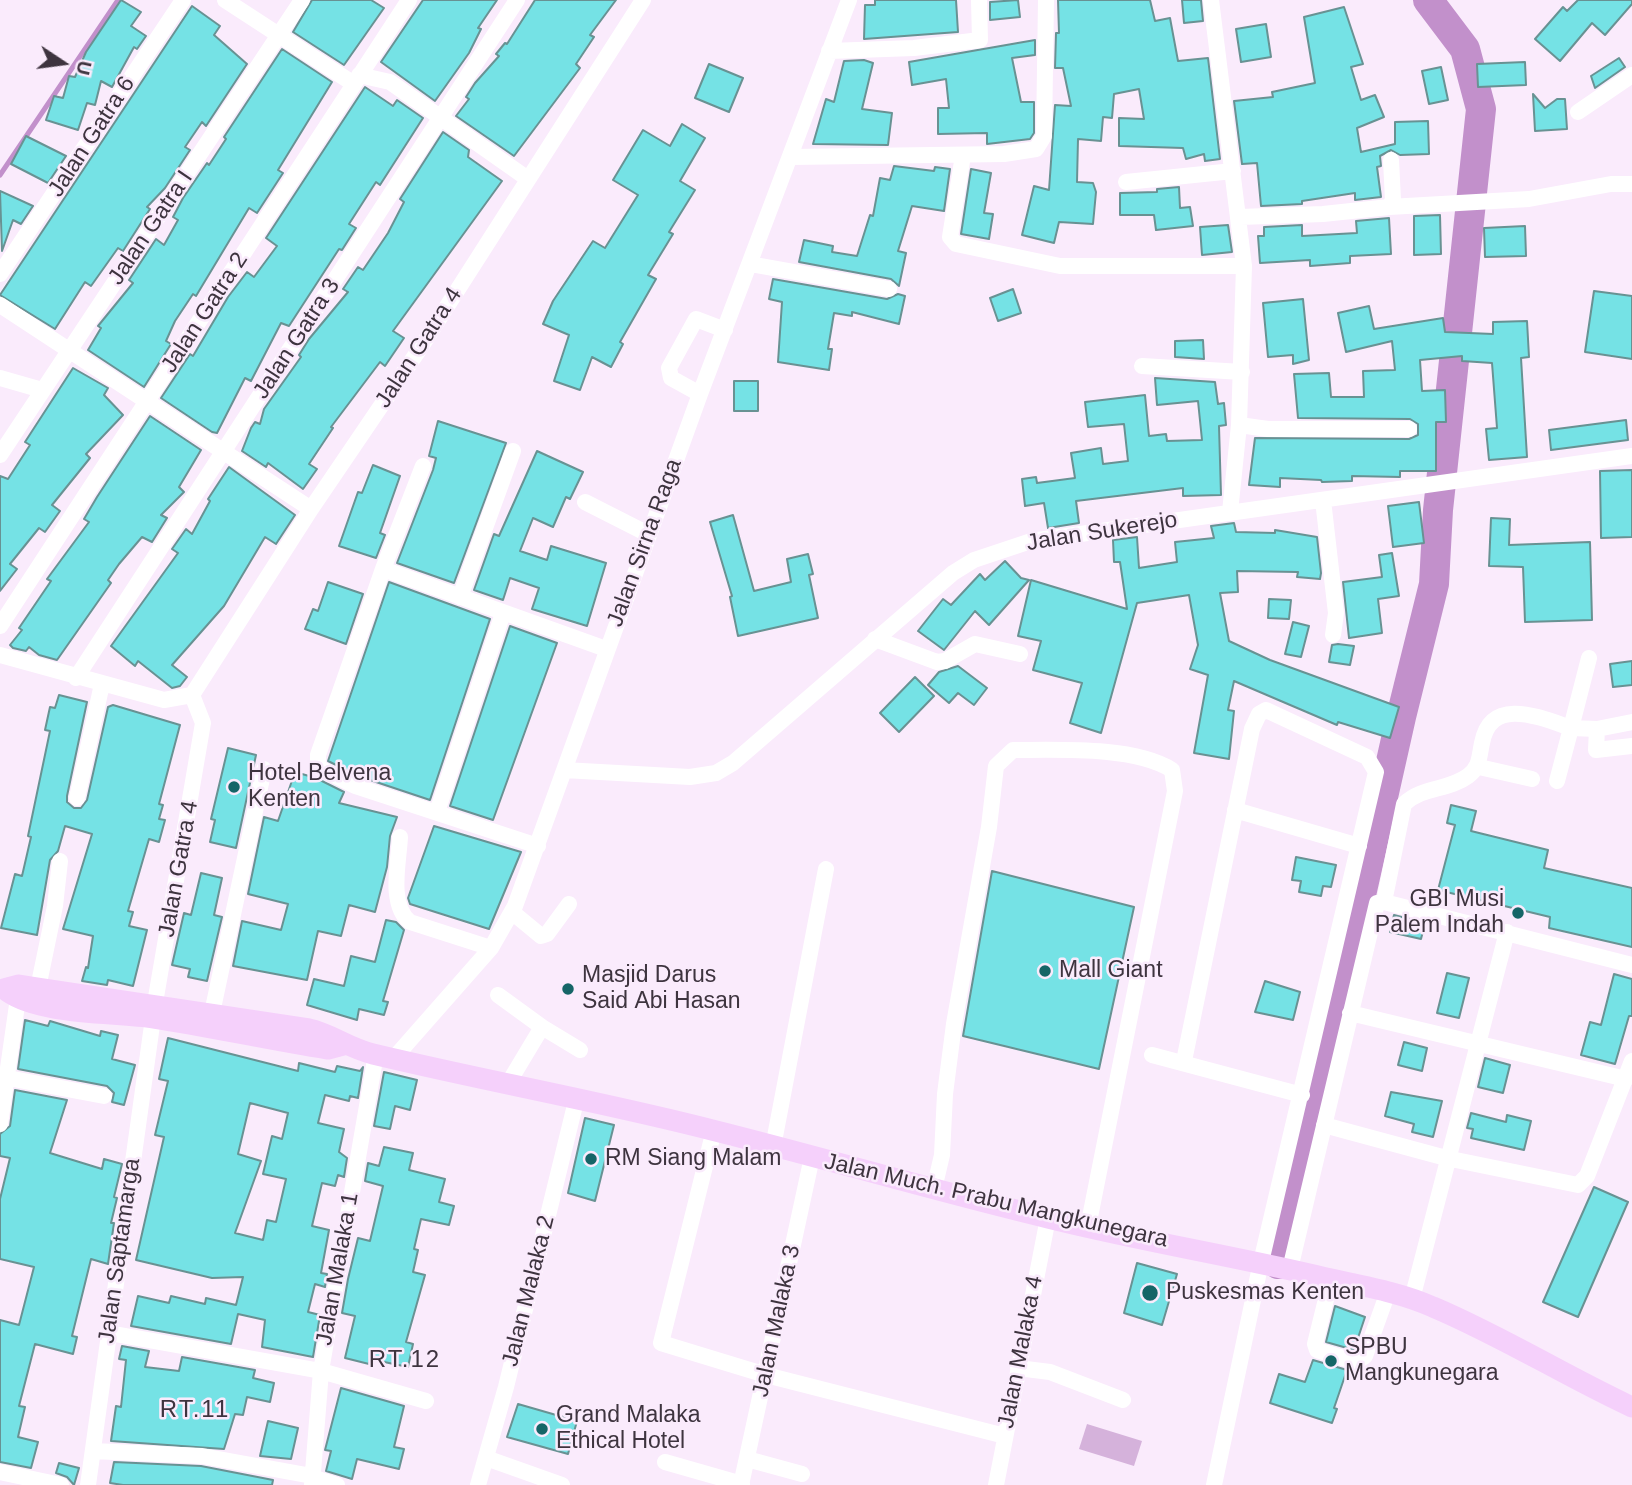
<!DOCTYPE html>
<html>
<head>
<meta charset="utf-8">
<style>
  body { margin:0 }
  #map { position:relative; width:1632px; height:1485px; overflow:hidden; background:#faebfc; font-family:Helvetica,sans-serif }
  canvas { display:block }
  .north { position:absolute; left:28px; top:28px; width:70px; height:70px; -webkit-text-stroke:5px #faebfc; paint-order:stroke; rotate:103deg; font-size:19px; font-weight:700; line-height:28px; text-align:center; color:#3e343f }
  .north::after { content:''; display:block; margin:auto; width:24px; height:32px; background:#3e343f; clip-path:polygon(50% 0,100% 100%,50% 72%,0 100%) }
</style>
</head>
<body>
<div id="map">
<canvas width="1632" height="1485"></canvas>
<div class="north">U</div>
</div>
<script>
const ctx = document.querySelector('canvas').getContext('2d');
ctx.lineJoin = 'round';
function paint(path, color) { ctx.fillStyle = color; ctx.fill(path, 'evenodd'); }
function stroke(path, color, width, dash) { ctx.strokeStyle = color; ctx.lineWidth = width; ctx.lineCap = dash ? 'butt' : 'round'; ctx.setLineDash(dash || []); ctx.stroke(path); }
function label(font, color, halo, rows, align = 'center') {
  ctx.font = font + ' Helvetica,sans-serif'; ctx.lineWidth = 5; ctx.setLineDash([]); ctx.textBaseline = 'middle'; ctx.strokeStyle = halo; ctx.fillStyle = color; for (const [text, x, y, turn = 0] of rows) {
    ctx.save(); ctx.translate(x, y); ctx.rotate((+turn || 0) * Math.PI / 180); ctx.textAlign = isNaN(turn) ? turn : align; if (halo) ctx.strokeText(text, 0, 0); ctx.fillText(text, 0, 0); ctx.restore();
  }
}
const green = new Path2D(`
  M1087,1424L1142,1441L1134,1466L1079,1449Z`);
const stream = new Path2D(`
  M0,175L118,0`);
const river = new Path2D(`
  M1278,1264L1401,717L1434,584L1438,510L1481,109L1465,49L1428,0`);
const building = new Path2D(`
  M121,0L141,12L131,26L146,36L137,49L134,47L112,87L101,81L95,105L87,103L78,130L46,120L54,96L63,98L69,76L75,77L86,52Z
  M312,0H371L384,8L344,65L293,32Z
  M423,0H497L478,28L481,29L469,53L435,101L381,62Z
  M535,0H616L590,35L594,37L576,64L580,68L514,156L456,116L469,99L466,97L475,83L499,56L496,54L505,43L507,44Z
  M875,0H956L958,32L864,39L865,5H875Z
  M1018,0L1020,17L990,20V2Z
  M1058,0H1150L1155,21L1170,18L1178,61L1208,58L1220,159L1205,161L1204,154L1186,159L1183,148L1119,146V118L1144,119L1139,89L1114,94L1112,118L1103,117L1101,141L1078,139L1077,182L1093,183L1096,192L1093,224L1059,222L1054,243L1022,235L1034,186L1049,190L1055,105L1071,106L1063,68H1055L1056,33H1059Z
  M1182,0H1201L1203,21L1184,23Z
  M1578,0H1632V4L1605,35L1592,23L1560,61L1535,39L1563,7L1567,11Z
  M192,6L220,26L214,35L247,64L206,126L202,122L185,147L190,150L165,188L147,207L150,209L123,251L118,248L91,286L85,282L55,329L0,295Z
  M1344,7L1363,64L1351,67L1361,100L1375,95L1384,117L1357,128L1361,152L1395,144V122L1428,121L1429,154L1400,155L1391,150L1380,156L1381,166L1377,167L1381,197L1355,200V193L1302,201V204L1261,206L1257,163L1242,164L1234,101L1273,97L1272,92L1315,83L1304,17Z
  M1266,24L1271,57L1241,62L1236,29Z
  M1035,40V55L1012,58L1021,102H1034V133L1030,139L987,144V133L938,134V108H949L946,79L912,85L909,62Z
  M282,49L332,82L278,170L283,173L257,213L249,208L196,296L193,294L175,321L166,341L171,344L144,387L88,350L101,328L98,326L133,283L129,280L156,239L164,245L178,220L173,217L183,198L207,163L209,165L226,139L224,137Z
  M1619,58L1625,67L1595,88L1591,76Z
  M864,60L873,63L862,109L892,113L888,145L813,144L826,99L834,102L844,61Z
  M1525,62L1526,85L1478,87L1477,64Z
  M709,64L743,78L729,112L695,98Z
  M1441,67L1448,100L1429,104L1422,71Z
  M365,87L393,106L397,100L423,118L380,185L376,182L349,224L356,228L342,250L339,249L289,326L281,323L251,381L245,378L217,433L212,432L161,398L190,354L193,356L228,297L247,272L254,277L277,246L266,238Z
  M1533,94L1545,108L1557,99H1565L1567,129L1535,131Z
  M682,124L705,138L680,181L695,190L669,232L673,234L648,275L656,279L620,342L623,344L611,367L592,357L580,390L554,381L569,335L543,324L553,301L593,241L605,248L638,195L613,180L643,130L670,146Z
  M443,132L469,150L468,157L502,181L393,331L404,338L385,366L380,362L331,427L333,428L309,464L317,469L303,489L268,463L266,467L242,451L251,428L255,422L260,424L264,409L301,357L299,355L309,339L348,292L343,289L358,267L363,270L388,233L404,202L400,199Z
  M26,136L66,156L48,183L11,164Z
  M894,166L934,171L935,167L950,169L944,211L912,206L898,251L906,253L899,286L891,279L799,262L804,240L833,246L832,252L857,256L870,215L873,216L880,178L890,180Z
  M971,169L991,173L984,213L993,214L989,239L961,234Z
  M1179,187L1180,208L1190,207L1193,226L1156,230L1154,215H1120V193L1157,192V189Z
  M0,191L33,206L21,224L13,220L2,251Z
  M1440,215L1441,254L1414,255V216Z
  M1389,218L1391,254L1350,256V263L1310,266V260L1260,263L1258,236H1264V227L1302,225V236L1357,233L1356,221Z
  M1228,225L1232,252L1202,255L1200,227Z
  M1525,226L1526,256L1485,257L1484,228Z
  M773,279L887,299L898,294L905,296L899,324L852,312V316L834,313L828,349H832L829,370L778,362L782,302L769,299Z
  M1013,289L1021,313L998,321L990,298Z
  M1594,291L1632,296V359L1585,352Z
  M1303,299L1309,360L1293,364V355L1268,357L1263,303Z
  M1369,306L1374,329L1443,318L1445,332L1493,334V322L1527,321L1529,357L1521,358L1527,457L1489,460L1486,429L1497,428L1492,363L1462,361V356L1420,360L1422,391L1445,390L1446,422H1436V471H1400V477L1352,476V481L1322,482L1321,480L1280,478V487L1249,485L1255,438L1409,439L1418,435V424L1410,419L1298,418L1294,374L1329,373L1331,397H1364L1363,371L1395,370L1392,341L1346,352L1338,313Z
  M1203,340L1204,359L1175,357V341Z
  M73,368L108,388L104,395L123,415L86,454L90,458L52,505L60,511L45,532L39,528L10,564L17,569L0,591V476L8,479L30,445L25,442Z
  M1155,378L1215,382L1218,404L1224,403L1226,425L1219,426L1221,495L1183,496V488L1076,501L1079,523L1048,528L1044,503L1025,506L1022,479L1036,477L1037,483L1075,478L1071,453L1101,448L1103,464L1128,461L1124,424L1088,427L1085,402L1145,395L1149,436L1166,434L1167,441L1202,440L1198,401L1157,405Z
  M734,381H758V411H734Z
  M150,416L201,450L179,487L184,492L161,515L167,518L152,542L142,537L119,564L108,580L111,583L57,660L39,655L29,647L26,651L13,648L10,645L22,630L19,628L51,581L47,579L89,522L84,519L97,497Z
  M1626,420L1628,440L1551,450L1549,430Z
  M438,421L506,443L454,583L397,563L433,470L436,458L429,456Z
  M537,451L583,472L570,499L566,497L553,527L533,518L520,551L547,560L551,546L606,563L587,626L532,609L539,588L510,578L503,600L474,590L494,534L499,536Z
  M373,465L400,476L380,533L385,535L376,558L339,546L358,492L362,493Z
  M229,467L295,515L276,544L265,537L224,606L172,665L187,677L180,686L172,688L138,661L135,666L111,646L178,553L172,549L186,529L192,534L210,501L208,499Z
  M1632,470V537L1601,538L1600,471Z
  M1419,502L1424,543L1393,547L1388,506Z
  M733,515L754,591L791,582L787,559L808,554L813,574L809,575L818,618L738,636L730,597L732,596L710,522Z
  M1491,518L1510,519L1509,545L1590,542L1592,620L1525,622L1523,567L1489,566Z
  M1234,523L1236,532L1275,533V530L1317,537L1321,573L1320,579L1297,577L1298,572L1237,571L1238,592L1220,593L1229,641L1270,660L1399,707L1390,738L1338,722L1337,725L1234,681L1228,710L1234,711L1229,759L1194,753L1208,675L1190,669L1198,645L1189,595L1137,603L1101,733L1070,723L1082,683L1033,670L1041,641L1018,636L1031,580L1127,609L1120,562H1114L1113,540L1137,537L1139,568L1177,562L1175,542L1214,538L1211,526Z
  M1392,553L1399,596L1378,599L1382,633L1349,638L1343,582L1382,577L1379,555Z
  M1005,561L1021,578L1029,580L989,625L975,611L944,650L918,631L943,599L951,605L980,574L985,580Z
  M328,582L363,594L346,644L305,629L313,609L318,611Z
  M389,582L490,619L430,800L358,776L328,761Z
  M1269,599L1291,600L1289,619L1268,618Z
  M1293,622L1309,626L1301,657L1285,654Z
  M510,626L557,643L493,820L450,806Z
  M1338,644L1354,646L1350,665L1329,662L1332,645Z
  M1632,661V685L1613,687L1610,664Z
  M958,666L987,688L974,705L958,693L949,703L928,685L939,672Z
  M915,677L934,696L899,732L880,713Z
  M59,695L87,702L67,796V802L74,808H81L87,800L108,707L113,705L180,725L159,804L163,805L159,819L165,820L159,842L149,839L128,911L133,912L129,926L147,930L133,986L108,980L107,985L82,981L86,967L88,968L93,936L63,929L92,834L65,826L58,851L50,860L37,935L1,928L15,874L22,876L31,837L28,836L50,731L45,730L50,707L55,708Z
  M228,748L256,755L236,848L210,842L215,820L211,819Z
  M295,772L316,778L344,792L339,803L397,817L390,836L387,867L375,912L349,905L341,936L318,931L307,980L233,966L242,921L281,930L288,904L248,894L264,817L278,821Z
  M1451,805L1476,811L1471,831L1548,850L1544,868L1632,888V947L1549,928L1550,917L1438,890L1455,825L1447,823Z
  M434,826L521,852L489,929L410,904L408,898Z
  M1296,857L1336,865L1331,887L1323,886L1321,896L1299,892L1301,881L1292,880Z
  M992,871L1134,907L1099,1069L963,1036Z
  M201,873L222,878L214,915L222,917L207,981L188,977L190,969L172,965L184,913L191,915Z
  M1394,915L1425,923L1421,939L1390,932Z
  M386,920L396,922L404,930L383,1001L388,1002L384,1015L359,1009L357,1020L307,1005L314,979L344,986L351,956L375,962Z
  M1447,973L1469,978L1459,1018L1437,1013Z
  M1614,974L1632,979V1016H1629L1615,1064L1581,1055L1590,1022L1601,1025Z
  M1265,981L1300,992L1293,1020L1255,1012Z
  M25,1020L48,1026L50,1021L100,1036L101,1031L118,1035L112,1059L135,1065L124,1105L112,1102L114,1093L107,1086L18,1069Z
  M168,1038L298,1071L299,1063L335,1072L337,1066L360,1071L363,1067L358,1098L350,1096L349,1101L325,1095L318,1123L344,1129L339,1152L347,1158L344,1177L338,1175L335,1186L322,1183L312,1226L329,1230L321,1273L327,1274L325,1287L315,1284L308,1312L320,1315L313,1357L262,1347L265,1320L238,1314L231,1344L131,1326L138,1296L169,1303L171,1296L205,1304L206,1298L236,1305L243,1277L212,1278L136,1260L164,1137L155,1135L168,1081L159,1079ZM250,1103L288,1113L282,1139L272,1136L263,1174L286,1179L276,1222L267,1220L263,1240L235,1233L261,1161L238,1154Z
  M1404,1042L1427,1048L1422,1071L1398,1065Z
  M1485,1058L1510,1065L1503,1093L1478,1087Z
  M384,1072L417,1080L410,1110L395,1106L390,1129L374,1126Z
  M15,1090L67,1100L50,1153L102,1169L104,1159L122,1164L114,1197L117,1198L111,1223H114L108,1264L91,1259L72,1336L77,1337L73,1354L35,1344L19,1406L25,1407L18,1437L38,1442L31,1468L0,1462V1320L19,1325L34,1267L0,1259V1199L10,1158L0,1156V1134L10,1126Z
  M1391,1092L1442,1101L1433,1137L1412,1132L1414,1124L1385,1116Z
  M1471,1113L1506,1122L1507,1115L1531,1121L1524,1150L1471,1138L1473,1129L1467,1128Z
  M585,1118L614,1125L595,1201L568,1193Z
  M384,1147L413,1153L409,1170L445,1179L439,1202L454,1206L449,1225L421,1219L414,1249L418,1250L413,1272L425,1275L406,1342L413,1344L408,1367L370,1359L369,1364L345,1358L355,1316L342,1313L348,1279L358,1238L370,1241L383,1186L365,1181L368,1163L379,1166Z
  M1594,1187L1628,1202L1578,1317L1543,1302Z
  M1137,1263L1177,1274L1162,1325L1124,1313Z
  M1335,1306L1365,1317L1354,1350L1326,1342Z
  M122,1346L149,1351L145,1367L179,1371L182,1357L255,1370L253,1378L274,1383L270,1402L247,1397L243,1415L235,1414L224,1449L111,1441L116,1406L121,1407L126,1360L119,1359Z
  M1313,1360L1347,1370L1334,1408L1337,1409L1332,1423L1270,1403L1279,1374L1305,1382Z
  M341,1388L404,1406L394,1447L404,1449L399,1469L357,1459L352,1479L326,1471L331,1451L325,1450Z
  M518,1404L577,1421L568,1454L507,1437Z
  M268,1421L298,1428L291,1459L260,1456Z
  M114,1462L201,1466L273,1480L272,1485H123L110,1483Z
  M59,1463L79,1468L74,1485L67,1477L56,1473Z`);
const minor = new Path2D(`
  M225,0L354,84
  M1211,0L1244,266L1239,425L1230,512
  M829,51L914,48L980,40L979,0
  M359,75L390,82L528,179
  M1578,112L1632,75
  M963,155L950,237L956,244L1060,266H1244
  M791,157L1004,154L1036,149L1044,136L1046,0
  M1126,182L1233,171
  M1389,207L1529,199L1611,184H1632
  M1240,217L1323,214L1389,207L1393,200L1391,160
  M750,264L889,289
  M0,274L183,0
  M0,305L311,509
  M1142,366L1242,372
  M0,378L42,390
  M700,394L671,378L669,368L696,319L725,330
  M1239,425L1268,429H1409
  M0,455L302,0
  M423,466L383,569L606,649
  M1323,500L1336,613L1333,635
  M585,502L648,534
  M383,569L318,755V767L355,786L538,846
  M460,597L513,451
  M0,626L409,0
  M875,639L937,662L945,661L975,644L1020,654
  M0,655L164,700L192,695L311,509L421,347L643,0
  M1589,658L1571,728L1597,729L1632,722
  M76,678L517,0
  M1597,729L1596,750L1632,746
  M1479,767L1532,779
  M564,770L690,777L716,773L733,763L953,573L974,560L1031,541L1632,456
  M77,798L102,684
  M1235,810L1359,846
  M437,812L503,613
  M400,837C399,861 388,905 410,922L491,948
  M1384,902L1404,804C1423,786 1448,791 1468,776C1480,767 1479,757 1482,743C1491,696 1539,717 1571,728L1557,781
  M512,912L541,936L547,934L569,904
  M38,988L55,906L60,861
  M498,995L542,1027
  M155,1003L203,723L192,695
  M212,1013L264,769
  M1350,1013L1626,1079
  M1152,1055L1302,1095
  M395,1057L491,948L515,906L700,394L849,0
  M1184,1061L1252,729L1259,714L1266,710L1367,757L1376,772L1261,1262L1214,1485
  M8,1078L104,1096
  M509,1082L542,1027L580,1050
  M0,1124L18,998
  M1324,1125L1446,1158L1578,1185L1587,1176L1632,1061
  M714,1130L661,1343L766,1375L1005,1436
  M773,1147L826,869
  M934,1189L942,1155L945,1094L954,1024L989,827L996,766L1013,750C1057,750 1134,746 1172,770L1175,791L1088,1227
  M1290,1269L1377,903L1384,902L1632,965
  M1331,1279L1315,1344L1317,1350L1356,1362L1365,1356L1388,1292
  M1412,1299L1507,932
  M109,1333L321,1371L426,1401
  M1018,1368L1050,1372L1123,1400
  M93,1451L202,1456L312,1476
  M486,1458L562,1485
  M747,1459L802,1474
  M665,1462L742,1484
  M0,1472L61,1485
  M312,1477L337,1485
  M88,1485L153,1018
  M312,1485L321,1371L376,1054
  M478,1485L506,1387L577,1097
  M741,1485L812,1157
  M996,1485L1048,1218`);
const major = new Path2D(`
  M4,989L19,985L38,988L309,1029C332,1034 348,1048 373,1054C485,1081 599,1101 712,1130C824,1158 935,1191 1048,1218C1140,1241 1234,1256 1326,1278C1362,1286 1400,1292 1433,1307C1502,1336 1565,1376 1632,1407
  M8,992C41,1015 114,1012 154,1018C212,1027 270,1040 328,1049L343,1045`);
const markers = [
  [234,787,7,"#156567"],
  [1518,913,7,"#156567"],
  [1045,971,7,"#156567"],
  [568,989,7,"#156567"],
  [591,1159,7,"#156567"],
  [1150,1293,9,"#156567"],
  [1331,1361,7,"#156567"],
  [542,1429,7,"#156567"]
];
const streetNames = [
  ["Jalan Gatra 6",92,137,-57],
  ["Jalan Gatra I",151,228,-56],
  ["Jalan Gatra 2",205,313,-57],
  ["Jalan Gatra 3",297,339,-57],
  ["Jalan Gatra 4",419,348,-57],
  ["Jalan Sukerejo",1102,532,-9],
  ["Jalan Sirna Raga",645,543,-70],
  ["Jalan Gatra 4",179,869,-80],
  ["Jalan Much. Prabu Mangkunegara",996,1201,13],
  ["Jalan Saptamarga",120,1251,-82],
  ["Jalan Malaka 1",338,1269,-80],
  ["Jalan Malaka 2",529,1291,-76],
  ["Jalan Malaka 3",777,1321,-78],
  ["Jalan Malaka 4",1021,1352,-79]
];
const poiNames = [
  ["Hotel Belvena",248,774],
  ["Kenten",248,800],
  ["GBI Musi",1504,900,"right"],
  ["Palem Indah",1504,926,"right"],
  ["Mall Giant",1059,971],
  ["Masjid Darus",582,976],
  ["Said Abi Hasan",582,1002],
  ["RM Siang Malam",605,1159],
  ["Puskesmas Kenten",1166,1293],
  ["SPBU",1345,1348],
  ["Mangkunegara",1345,1374],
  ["Grand Malaka",556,1416],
  ["Ethical Hotel",556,1442]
];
const neighbourhoodNames = [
  ["RT.12",405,1360],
  ["RT.11",195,1410]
];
paint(green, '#d5b2db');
stroke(stream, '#c290cb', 5);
stroke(river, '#c290cb', 30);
paint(building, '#75e2e5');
stroke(building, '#689293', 2);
stroke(minor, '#fff', 16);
stroke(major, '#f5d0fb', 21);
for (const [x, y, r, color] of markers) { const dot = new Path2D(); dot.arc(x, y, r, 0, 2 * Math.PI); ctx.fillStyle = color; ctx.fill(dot); stroke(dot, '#faebfc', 2.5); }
label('23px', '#3e343f', '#faebfc', streetNames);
label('23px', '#3e343f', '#faebfc', poiNames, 'left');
ctx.letterSpacing = '2px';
label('24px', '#3e343f', '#faebfc', neighbourhoodNames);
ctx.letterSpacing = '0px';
</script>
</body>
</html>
